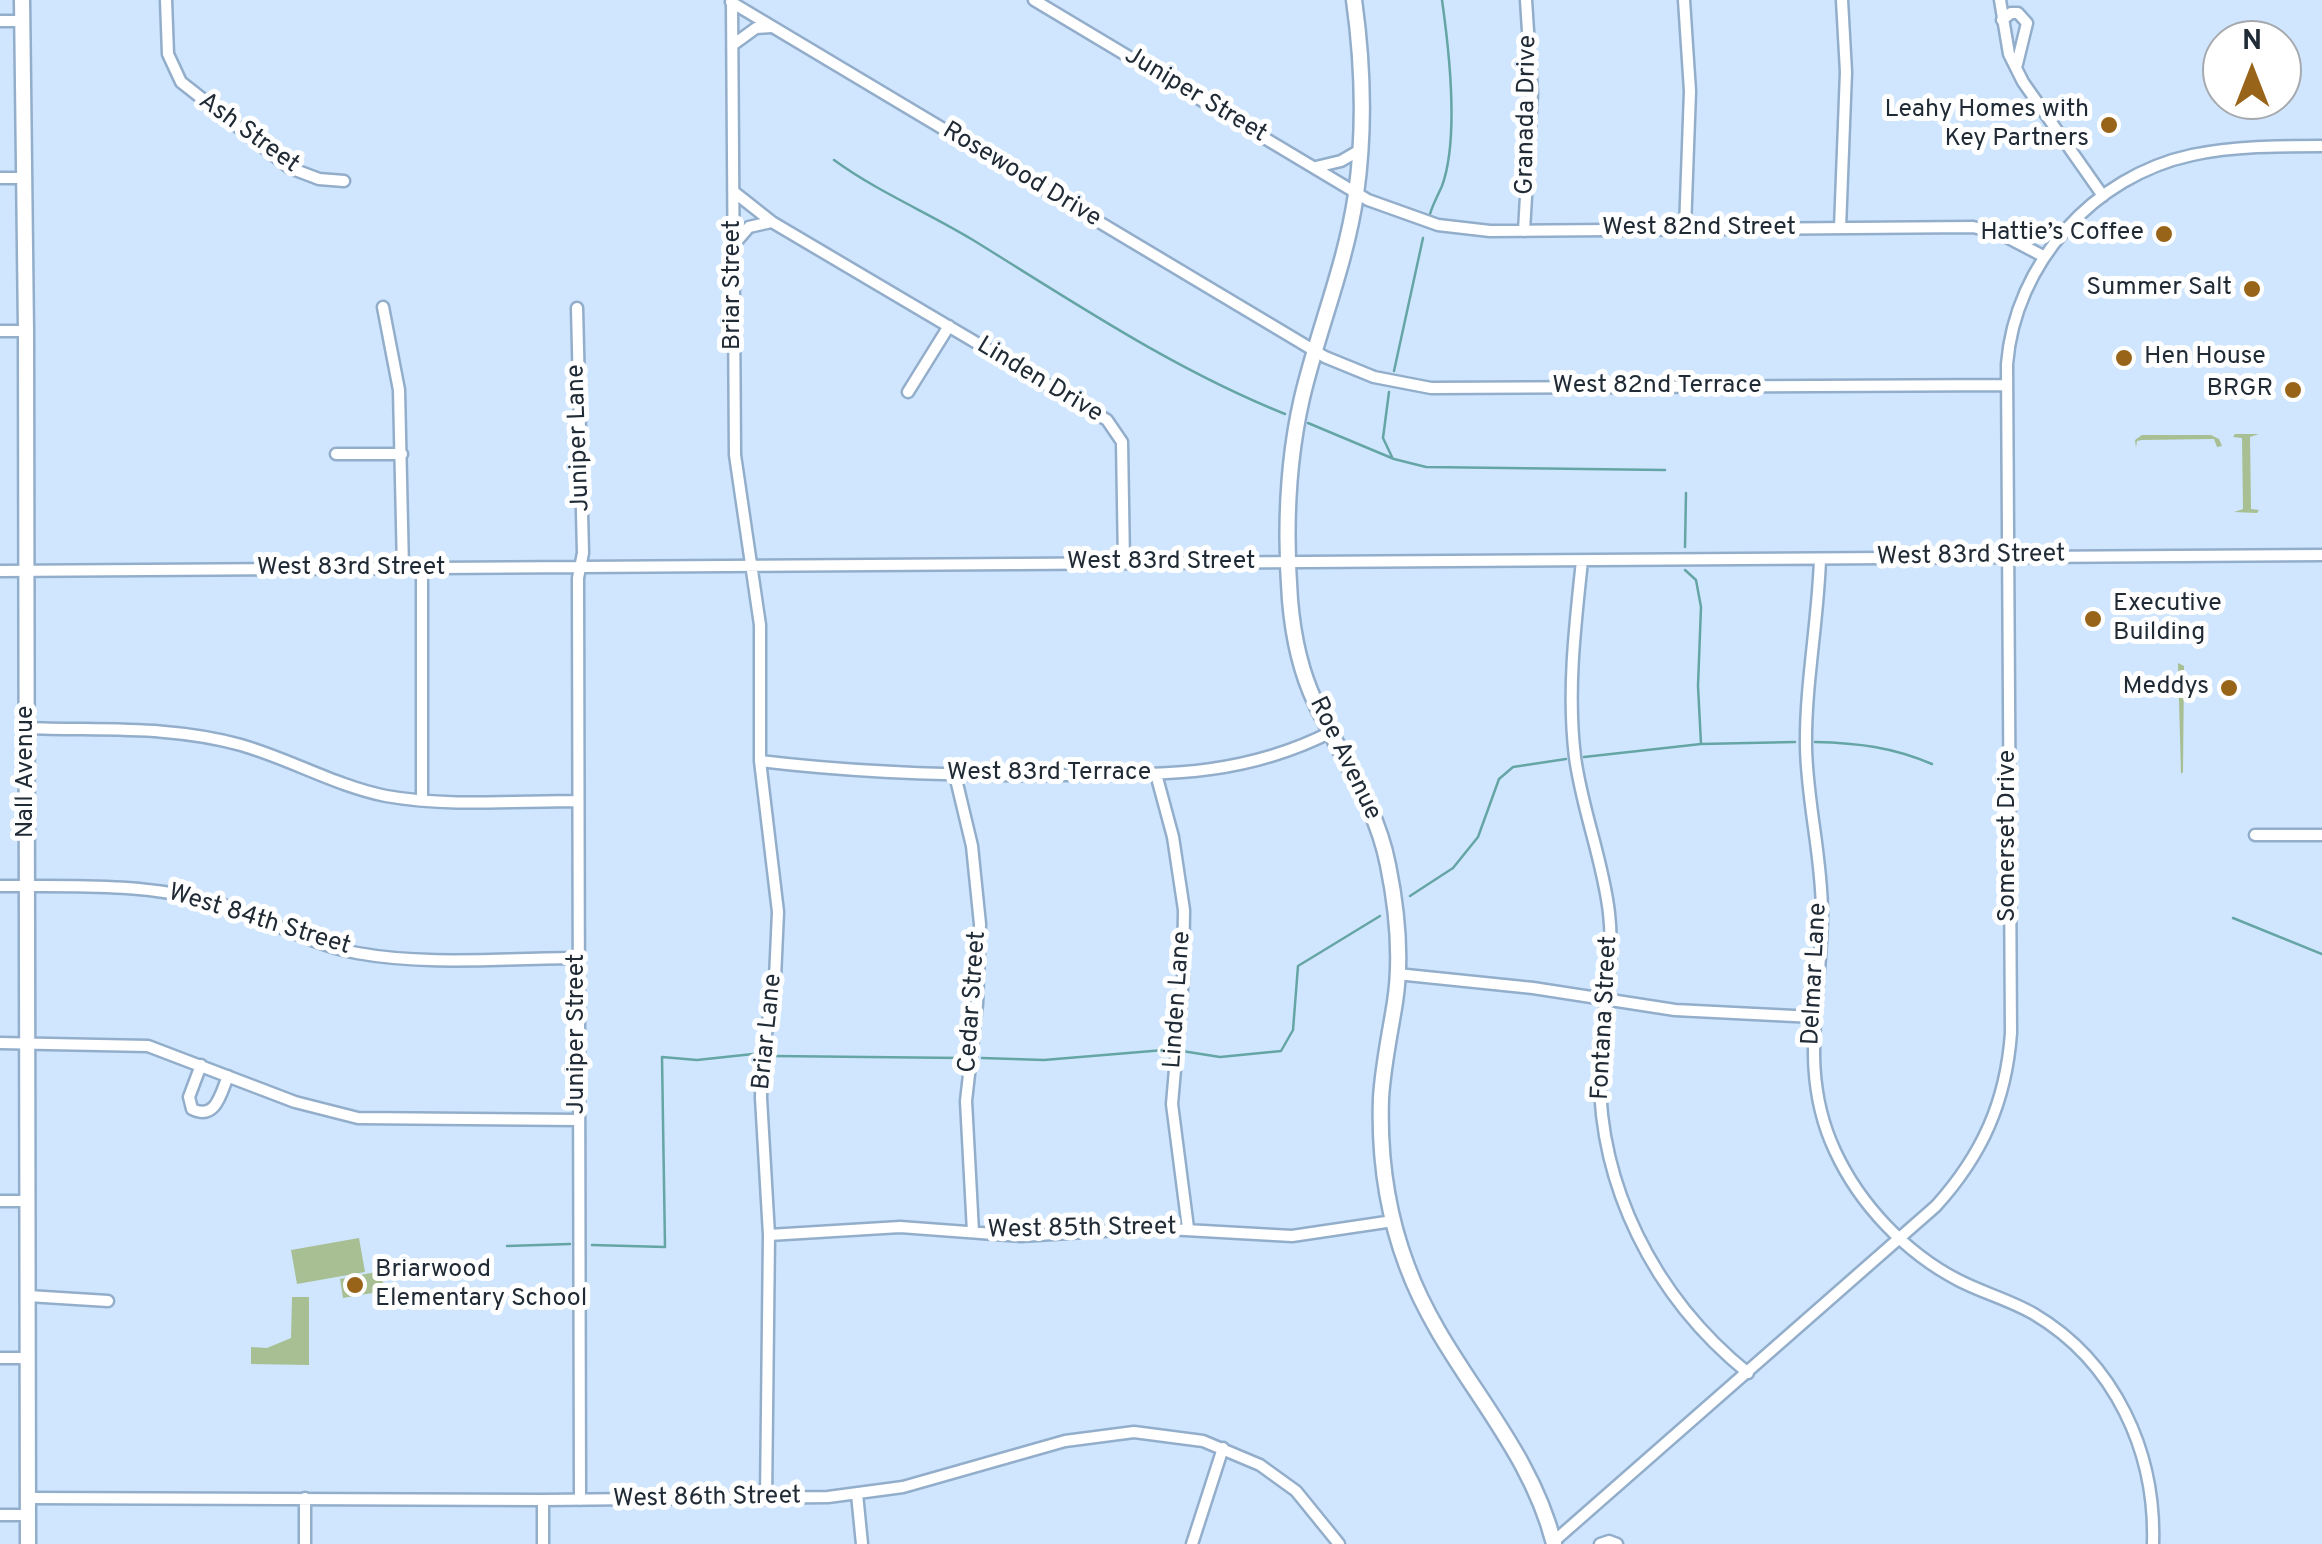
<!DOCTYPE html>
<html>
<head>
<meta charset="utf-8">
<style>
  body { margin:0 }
  #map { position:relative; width:2322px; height:1544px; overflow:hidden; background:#cfe6fe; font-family:Overpass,sans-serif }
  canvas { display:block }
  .north { position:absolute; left:2202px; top:20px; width:100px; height:100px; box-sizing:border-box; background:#fff; border:2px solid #a6aaaf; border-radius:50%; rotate:0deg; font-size:28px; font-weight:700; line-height:40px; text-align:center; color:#202b36 }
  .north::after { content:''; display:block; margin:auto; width:35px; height:45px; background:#986419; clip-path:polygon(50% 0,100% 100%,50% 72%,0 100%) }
</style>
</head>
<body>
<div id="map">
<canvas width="2322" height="1544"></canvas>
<div class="north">N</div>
</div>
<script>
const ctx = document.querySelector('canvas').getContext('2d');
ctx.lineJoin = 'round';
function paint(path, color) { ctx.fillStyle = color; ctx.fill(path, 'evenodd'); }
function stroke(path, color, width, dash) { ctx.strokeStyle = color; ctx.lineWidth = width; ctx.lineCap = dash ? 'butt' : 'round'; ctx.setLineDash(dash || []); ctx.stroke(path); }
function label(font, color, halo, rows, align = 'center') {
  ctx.font = font + ' Overpass,sans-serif'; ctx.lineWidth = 10; ctx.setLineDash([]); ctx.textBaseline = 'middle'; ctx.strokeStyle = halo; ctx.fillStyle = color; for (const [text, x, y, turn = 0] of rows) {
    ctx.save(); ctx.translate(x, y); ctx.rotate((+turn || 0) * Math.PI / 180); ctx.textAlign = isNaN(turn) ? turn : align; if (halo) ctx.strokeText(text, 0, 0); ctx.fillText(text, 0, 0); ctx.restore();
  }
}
const green = new Path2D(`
  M2235,434H2259L2250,437L2251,509L2259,510L2257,513L2234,512L2243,509L2242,438L2233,437Z
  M2142,435H2211L2219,439L2222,446L2217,447L2214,439L2142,440L2137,441L2136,448L2135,440Z
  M2178,663L2184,666L2183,772L2181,774Z
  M359,1238L365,1272L297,1284L291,1250Z
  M381,1271L384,1291L343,1298L340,1279Z
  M292,1297H309V1365L251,1364V1347L267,1348L291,1338Z`);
const stream = new Path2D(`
  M834,160C878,192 927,212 973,240C1075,303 1173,369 1285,414
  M1430,214C1433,204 1438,195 1442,186C1459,139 1449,49 1442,0
  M1394,371L1423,238
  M1389,392L1383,438L1392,457
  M1308,423L1394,459L1426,467L1665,470
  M1685,547L1686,493
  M1685,570L1696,580L1701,607L1698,686L1701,744L1795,742
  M1815,742C1858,743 1892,747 1932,764
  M1584,757L1701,744
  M1410,896L1453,868L1478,837L1499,779L1513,767L1566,759
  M2233,918L2322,954
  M1182,1051L1220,1057L1281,1051L1293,1030L1298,966L1380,916
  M773,1056L961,1058
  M982,1058L1044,1060L1164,1050
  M592,1245L665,1247L662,1057L697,1060L753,1054
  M507,1246L570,1244`);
const minor = new Path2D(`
  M166,0L168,54L181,82L290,168L319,179L344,181
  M1034,0L1368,200L1438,225L1490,231L1973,227L2001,234L2043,256
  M1684,0L1690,91L1685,229
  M2000,0L2009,54L2023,82L2103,196
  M731,2L1325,357L1374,377L1431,388L2007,385
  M732,3L735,455L760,625V761L778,912L775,978L762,1059L761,1098L769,1235L766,1499
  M2002,20L2011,13H2018L2027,23L2016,68
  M0,21H22
  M734,44L756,28L771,27
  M1316,167L1341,161L1360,150
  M0,178H23
  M734,192L772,222L1107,420L1122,442L1124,563
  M1840,228L1846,72L1842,0
  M1524,231L1532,93L1526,0
  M736,242L749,227L771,222
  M383,307L399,390L403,569
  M577,308L583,553L578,578L580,1500
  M0,331H26
  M908,392L949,326
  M336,454H402
  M1820,559C1818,622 1805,686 1806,747C1807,803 1822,857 1822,913C1822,997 1797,1070 1835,1151C1860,1205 1906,1253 1958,1280C1983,1293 2010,1300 2034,1314C2115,1362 2156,1452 2153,1544
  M1582,561C1575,626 1567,692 1575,757C1582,810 1603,860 1609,913C1615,964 1602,1013 1600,1063C1596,1184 1655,1298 1748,1373
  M422,569V800
  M0,571L2322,555
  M27,728C99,731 170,725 241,745C290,759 336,786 386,796C448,807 516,801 578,801
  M760,761C859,773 957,776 1056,775C1157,774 1238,779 1331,732
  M1156,774L1173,837L1184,910L1183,978L1172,1104L1188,1228
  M955,775L972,846L980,924L977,1004L966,1101L973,1232
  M2255,835H2322
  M0,886C74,886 148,883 220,904C266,918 309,944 357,953C428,966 506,958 578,958
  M1397,974L1533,988L1675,1010L1814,1017
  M0,1043L148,1046L295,1102L358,1118L578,1120
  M201,1065L189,1097L192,1109C216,1121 221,1093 228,1076
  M0,1201H28
  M769,1235L900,1227L1021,1236L1150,1228L1292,1236L1393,1221
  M28,1296L108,1301
  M0,1358H28
  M857,1494L862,1544
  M28,1498L543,1500L828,1497L903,1487L1065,1441L1134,1432L1203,1441L1260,1465L1296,1491L1339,1544
  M305,1498V1544
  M543,1500V1544
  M0,1515H28
  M1552,1543L1936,1206C1982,1155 2006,1102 2011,1033L2007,364C2015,263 2094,176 2192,155C2234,146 2279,146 2322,146
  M1192,1544L1223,1448
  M1600,1544L1609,1541L1617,1544`);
const major = new Path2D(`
  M22,0L26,331L28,1544
  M1354,0C1363,64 1365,130 1356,194C1346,264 1318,330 1302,398C1287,463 1285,534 1290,600C1293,636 1300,670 1315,702C1341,757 1376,804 1388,865C1397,909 1402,956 1395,1002C1390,1034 1383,1065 1381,1098C1379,1155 1387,1213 1407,1266C1444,1367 1528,1439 1554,1544`);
const markers = [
  [2109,125,10,"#986419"],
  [2164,234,10,"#986419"],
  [2252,289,10,"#986419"],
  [2124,358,10,"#986419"],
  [2293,390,10,"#986419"],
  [2093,619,10,"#986419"],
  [2229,688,10,"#986419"],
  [355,1285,10,"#986419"]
];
const streetNames = [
  ["Juniper Street",1195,96,31],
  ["Granada Drive",1528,115,-89],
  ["Ash Street",248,134,36],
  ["Rosewood Drive",1021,176,31],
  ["West 82nd Street",1699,229],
  ["Briar Street",734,285,-90],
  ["Linden Drive",1039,381,31],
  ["West 82nd Terrace",1657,387],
  ["Juniper Lane",580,438,-92],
  ["West 83rd Street",1971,557,-1],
  ["West 83rd Street",1161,563],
  ["West 83rd Street",351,569],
  ["Roe Avenue",1344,759,64],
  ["Nall Avenue",27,772,-90],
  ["West 83rd Terrace",1049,774],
  ["Somerset Drive",2009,836,-90],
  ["West 84th Street",259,921,17],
  ["Delmar Lane",1816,974,-87],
  ["Linden Lane",1179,1000,-86],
  ["Cedar Street",974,1002,-86],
  ["Fontana Street",1606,1018,-87],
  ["Briar Lane",769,1032,-84],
  ["Juniper Street",578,1034,-90],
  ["West 85th Street",1082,1230,-1],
  ["West 86th Street",707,1499,-1]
];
const poiNames = [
  ["Leahy Homes with",2089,111],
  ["Key Partners",2089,140],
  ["Hattie’s Coffee",2144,234],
  ["Summer Salt",2232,289],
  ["Hen House",2144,358,"left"],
  ["BRGR",2273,390],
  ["Executive",2113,605,"left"],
  ["Building",2113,634,"left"],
  ["Meddys",2209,688],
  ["Briarwood",375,1271,"left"],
  ["Elementary School",375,1300,"left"]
];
paint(green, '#a7bf92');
stroke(stream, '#66a5a5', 2.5);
stroke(minor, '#93aecb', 15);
stroke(major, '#93aecb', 19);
stroke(minor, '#fff', 10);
stroke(major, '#fff', 14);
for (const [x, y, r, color] of markers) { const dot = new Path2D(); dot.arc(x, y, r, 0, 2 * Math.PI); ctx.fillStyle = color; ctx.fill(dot); stroke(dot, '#fff', 4); }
label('25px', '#202b36', '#fff', streetNames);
label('25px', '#202b36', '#fff', poiNames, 'right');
</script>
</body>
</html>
